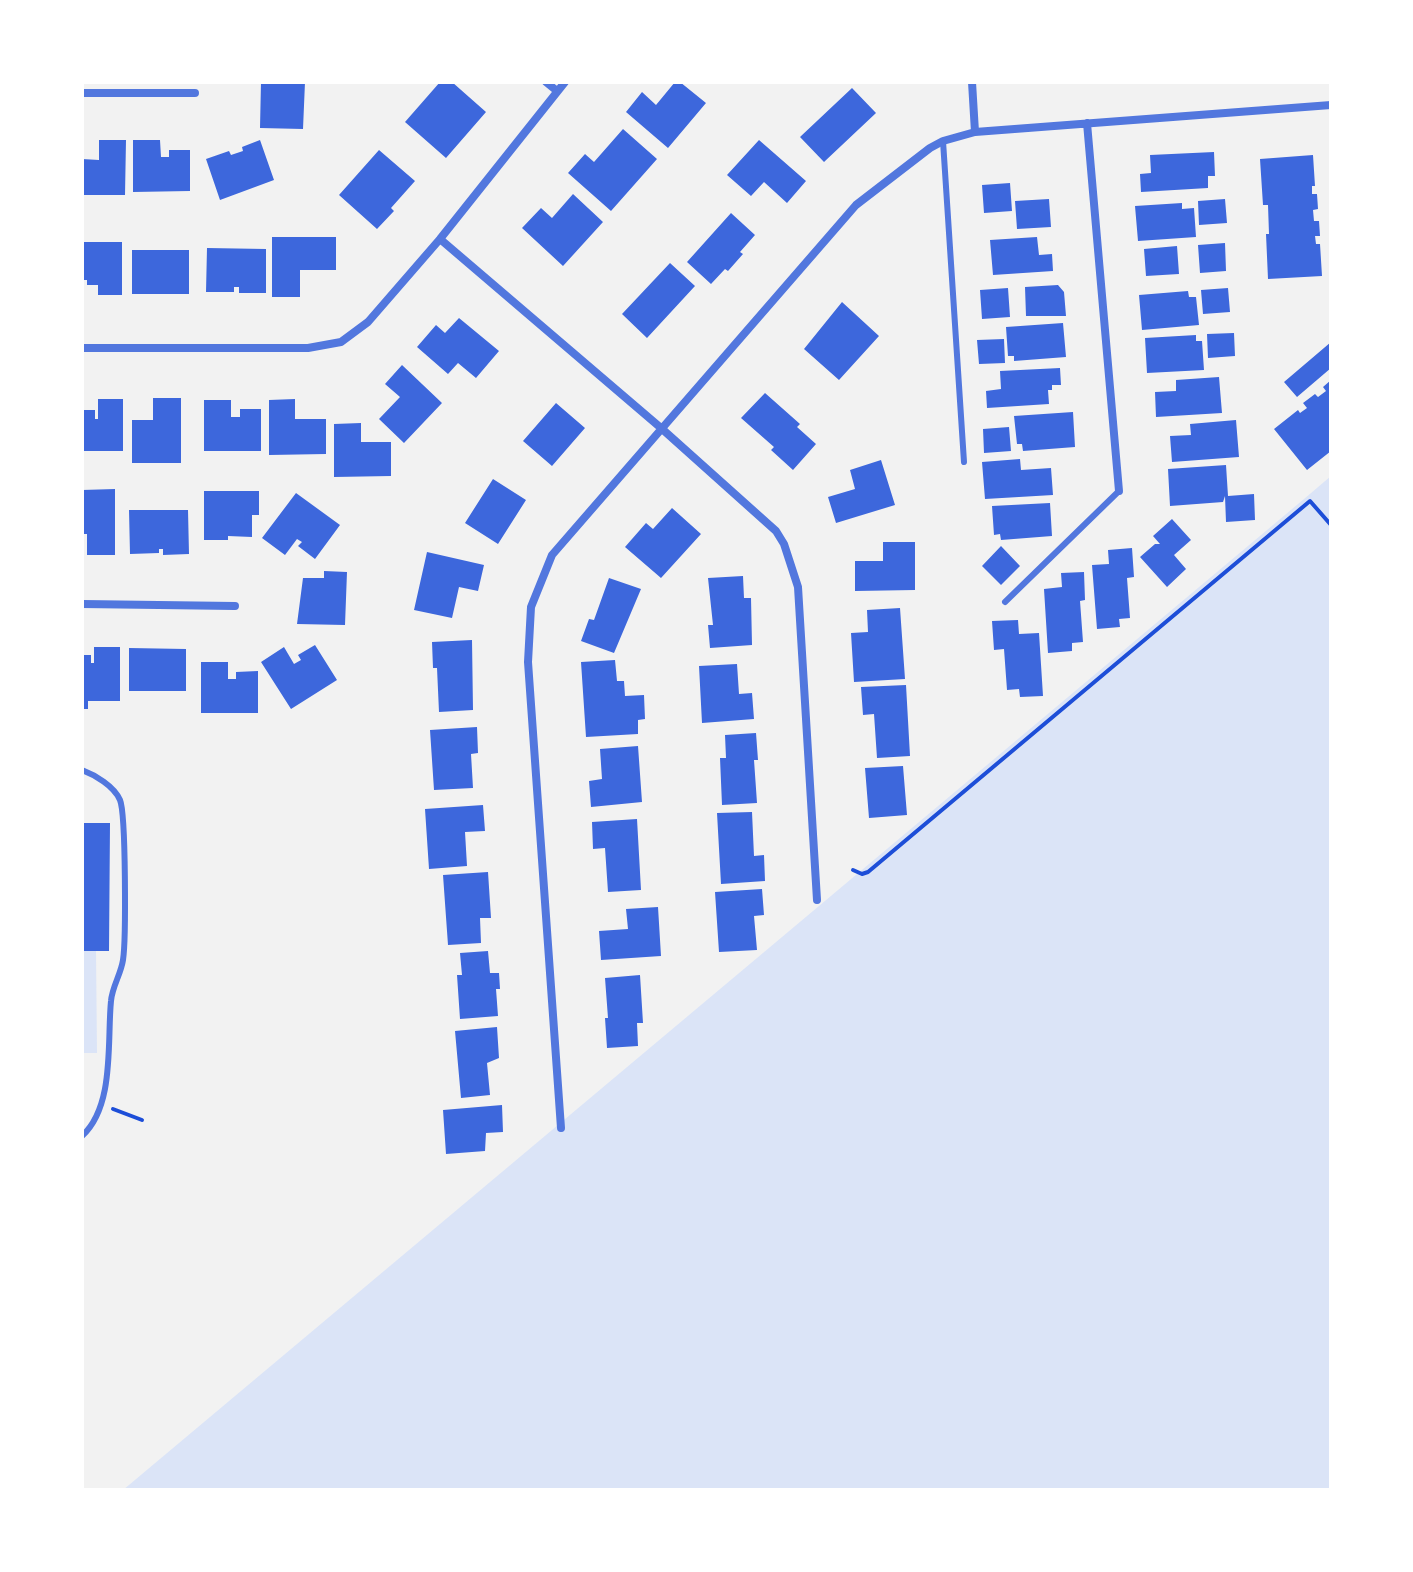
<!DOCTYPE html>
<html>
<head>
<meta charset="utf-8">
<style>
  body { margin:0 }
  #map { position:relative; width:1413px; height:1572px; overflow:hidden; background:#f2f2f2; font-family:"PT Sans Narrow",sans-serif }
  canvas { display:block }
  .frame { position:absolute; inset:0; border:84px solid #fff; pointer-events:none }
</style>
</head>
<body>
<div id="map">
<canvas width="1413" height="1572"></canvas>
<div class="frame"></div>
</div>
<script>
const ctx = document.querySelector('canvas').getContext('2d');
ctx.lineJoin = 'round';
function paint(path, color) { ctx.fillStyle = color; ctx.fill(path, 'evenodd'); }
function stroke(path, color, width, dash) { ctx.strokeStyle = color; ctx.lineWidth = width; ctx.lineCap = dash ? 'butt' : 'round'; ctx.setLineDash(dash || []); ctx.stroke(path); }
const green = new Path2D(`
  M1331,476V1490H123L1304,499Z
  M82,951H96L97,1053H82Z`);
const building = new Path2D(`
  M261,82H305L303,129L260,128Z
  M440,82H452L486,112L446,158L405,122Z
  M675,82H680L706,103L668,148L626,112L642,92L656,105Z
  M852,88L876,113L824,162L800,137Z
  M623,129L657,159L611,211L568,173L585,154L594,162Z
  M99,140H126L125,195H82V159L99,160Z
  M133,140H160L161,157H169V150H190V191L133,192Z
  M260,140L274,180L220,200L206,159L229,151L231,155L243,151L242,147Z
  M759,140L806,181L787,203L764,182L751,196L727,175Z
  M379,150L415,181L391,208L394,211L377,229L339,195Z
  M1214,152L1215,176H1208V188L1141,192L1140,174L1151,173L1150,155Z
  M1313,155L1315,186H1312V194H1317L1318,209L1313,210L1314,221H1319L1320,236H1315L1316,244H1320L1322,276L1268,279L1266,234H1269L1268,205H1263L1260,159Z
  M1010,183L1012,211L984,213L982,185Z
  M573,194L603,222L563,266L522,228L541,208L552,218Z
  M1049,199L1051,227L1017,229L1015,201Z
  M1225,199L1227,223L1199,225L1198,201Z
  M1182,203V209L1194,208L1196,237L1138,241L1135,206Z
  M731,213L755,235L740,252L743,254L728,271L725,269L711,284L687,262Z
  M272,237H336V270H300V297H272Z
  M1037,237L1039,255L1052,254L1053,271L993,275L990,240Z
  M82,242H122V295H98V285H87V280H82Z
  M1225,243L1226,271L1200,273L1198,245Z
  M1177,246L1179,274L1146,276L1144,249Z
  M207,248L266,249V293H239V287H234V292H206Z
  M132,250H189V294H132Z
  M670,263L695,286L647,338L622,314Z
  M1058,285L1064,292L1066,316H1026L1025,287Z
  M1008,288L1010,317L982,319L980,290Z
  M1228,288L1230,312L1203,314L1201,290Z
  M1188,291L1189,297H1196L1199,325L1142,330L1139,295Z
  M842,302L879,336L839,380L804,349Z
  M459,318L499,351L476,378L458,363L448,374L417,347L436,325L445,333Z
  M1063,323L1066,357L1014,361V356H1008L1006,327Z
  M1234,333L1235,356L1208,358L1207,334Z
  M1196,335V341H1202L1204,370L1147,373L1145,338Z
  M1004,339L1005,363L979,364L977,340Z
  M1331,342V368L1297,397L1284,382Z
  M402,365L442,403L404,443L379,419L400,397L385,384Z
  M1060,368L1061,385H1052V390H1048L1049,404L987,408L986,391L1001,389L1000,371Z
  M1219,377L1222,413L1156,417L1155,392L1176,391V380Z
  M1331,380V451L1307,470L1274,429L1298,410L1300,413L1307,408L1303,403L1315,394L1318,397L1326,391L1323,387Z
  M765,393L800,424L797,427L816,444L793,470L771,450L774,447L741,418Z
  M153,398H181V463H132V420H153Z
  M98,399H123V451H82V410H95V419H98Z
  M295,399V419H326V454L269,455V400Z
  M204,400H231V417H240V409H261V451H204Z
  M556,403L585,428L552,466L523,441Z
  M1073,412L1075,447L1023,451L1022,444H1017L1014,416Z
  M1236,420L1239,457L1172,462L1170,436L1191,435L1190,424Z
  M361,423V442H391V476L334,477V424Z
  M1009,427L1011,451L984,453L983,429Z
  M1020,459L1021,470L1051,468L1053,495L985,499L982,462Z
  M881,460L895,505L836,523L828,497L855,489L850,470Z
  M1226,465L1228,496L1254,494L1255,520L1226,522L1225,496L1223,502L1170,506L1168,469Z
  M493,479L526,500L498,544L465,523Z
  M115,489V555H87V534H82V490Z
  M204,491H259V515H252V537L228,536V540H204Z
  M296,493L340,525L315,559L298,546L302,542L297,539L285,555L262,538Z
  M1050,503L1052,536L1001,540L1000,534L994,535L992,506Z
  M672,508L701,534L661,578L625,547L646,523L653,529Z
  M129,510H188L189,554L163,555V549H159V553L130,554Z
  M1172,519L1191,540L1174,555L1186,569L1167,587L1140,557L1155,544H1160L1153,536Z
  M883,542H915V590L855,591V561H883Z
  M1001,546L1020,566L1001,585L982,566Z
  M1132,548L1134,577L1127,578L1130,618L1119,619L1120,627L1097,629L1092,565L1109,564L1108,550Z
  M427,552L484,565L478,591L459,587L452,618L414,610Z
  M324,571L347,572L345,625L297,624L303,578H324Z
  M1084,572L1085,600L1080,601L1083,642L1072,643V651L1048,653L1044,589L1062,587L1061,573Z
  M743,576L744,598H751L752,645L710,648L708,625H713L708,578Z
  M609,578L641,589L614,653L581,641L589,619L594,620Z
  M900,608L905,679L854,682L851,633L868,632L867,610Z
  M1018,620L1019,634L1039,633L1043,696L1020,697L1019,689L1007,690L1004,649L994,650L992,621Z
  M472,640L473,710L439,712L437,668H433L432,642Z
  M315,645L337,680L291,709L261,662L284,647L294,664L301,660L298,655Z
  M94,647H120V701H88V709H82V655H91V663H94Z
  M129,648L186,649V691H129Z
  M615,660L617,681H624L625,696L644,695L645,719L638,720V734L586,737L581,662Z
  M201,662H228V679H236V672L258,671V713H201Z
  M737,664L739,694L752,693L754,719L702,723L699,666Z
  M906,685L910,756L877,758L874,714L863,715L861,687Z
  M477,727L478,753L471,754L473,788L434,790L430,730Z
  M756,733L758,760H754L757,803L722,805L720,758H726L725,735Z
  M638,746L642,802L591,807L589,781L602,779L600,749Z
  M903,766L907,815L869,818L865,768Z
  M483,805L485,831L465,832L467,866L429,869L425,809Z
  M752,812L754,856L764,855L765,881L721,884L717,813Z
  M637,819L641,890L608,892L605,848L593,849L592,822Z
  M82,823H110L109,951H82Z
  M488,872L491,918H480L481,943L448,945L443,875Z
  M762,889L764,915L754,916L757,950L719,952L715,892Z
  M658,907L661,956L601,960L599,931L628,929L626,909Z
  M488,951L490,973H499L500,989H496L498,1016L460,1019L457,975H462L460,953Z
  M640,975L643,1023H637L638,1046L607,1048L605,1018H608L605,978Z
  M497,1027L499,1058L487,1063L490,1095L461,1098L455,1031Z
  M502,1105L503,1132L486,1133L485,1151L446,1154L443,1110Z`);
const path = new Path2D(`
  M853,870L862,874L868,872L1310,501L1331,525
  M113,1109L142,1120`);
const service = new Path2D(`
  M943,141L964,462
  M1005,602L1119,491
  M82,770C95,775 114,786 120,800C126,814 126,941 123,960C121,974 112,987 111,1001C107,1041 115,1106 82,1136`);
const minor = new Path2D(`
  M546,82L557,91
  M972,82L975,132
  M82,93H195
  M1087,123L1119,491
  M440,239L661,428L776,531L784,544L798,587L817,900
  M82,348H308L341,342L368,322L440,239L565,82
  M82,604L235,606
  M561,1128L528,662L531,607L552,555L856,205L930,148L943,141L975,132L1331,105`);
paint(green, '#dbe4f7');
paint(building, '#3d67dc');
stroke(path, '#1d4ed8', 4);
stroke(service, '#5277de', 6);
stroke(minor, '#5277de', 8);
</script>
</body>
</html>
